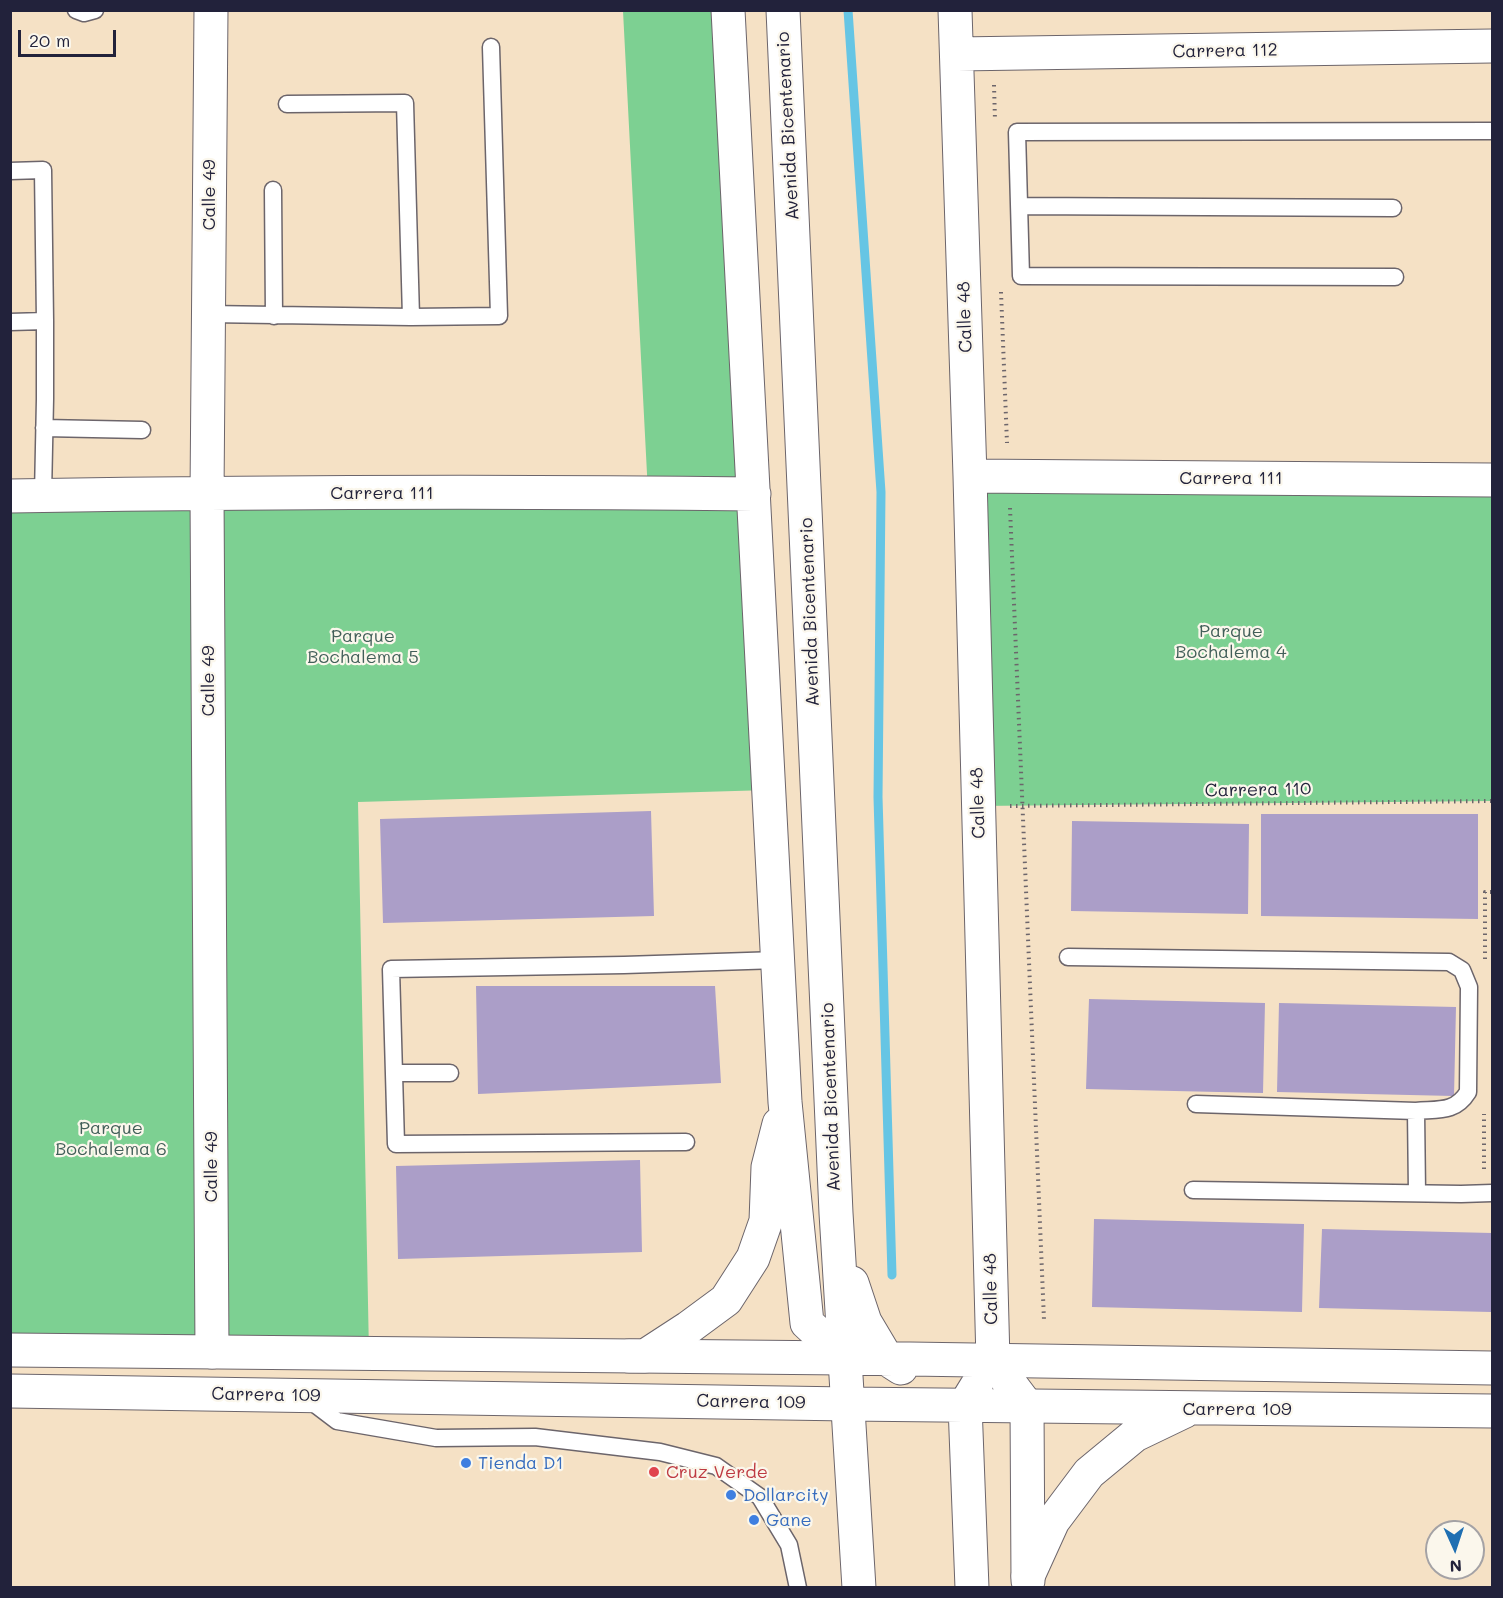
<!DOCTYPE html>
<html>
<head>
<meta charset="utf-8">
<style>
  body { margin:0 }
  #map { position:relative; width:1503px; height:1598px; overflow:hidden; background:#f5e1c5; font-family:Mali,sans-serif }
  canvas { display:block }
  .frame { position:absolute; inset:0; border:12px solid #22223b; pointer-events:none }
  .north { position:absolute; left:1425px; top:1520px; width:60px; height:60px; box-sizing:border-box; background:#fbf7ec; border:2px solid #a4a2a5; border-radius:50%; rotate:177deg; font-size:16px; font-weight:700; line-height:24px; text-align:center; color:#22223b }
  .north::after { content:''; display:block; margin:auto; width:21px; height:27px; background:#1f6fb2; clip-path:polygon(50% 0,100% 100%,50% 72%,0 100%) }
  .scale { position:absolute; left:18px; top:30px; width:98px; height:27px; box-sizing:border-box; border:3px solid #22223b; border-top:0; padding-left:8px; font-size:18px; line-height:21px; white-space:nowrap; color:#22223b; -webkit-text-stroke:4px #fbf7ec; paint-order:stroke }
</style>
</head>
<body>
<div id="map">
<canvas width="1503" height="1598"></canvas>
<div class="frame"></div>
<div class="north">N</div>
<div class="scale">20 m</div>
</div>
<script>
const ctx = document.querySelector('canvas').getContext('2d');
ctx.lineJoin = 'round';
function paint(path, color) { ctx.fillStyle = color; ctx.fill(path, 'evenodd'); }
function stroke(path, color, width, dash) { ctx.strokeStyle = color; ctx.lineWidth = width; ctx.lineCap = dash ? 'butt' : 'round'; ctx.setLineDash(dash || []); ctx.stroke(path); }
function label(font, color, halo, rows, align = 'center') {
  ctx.font = font + ' Mali,sans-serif'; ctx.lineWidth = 4.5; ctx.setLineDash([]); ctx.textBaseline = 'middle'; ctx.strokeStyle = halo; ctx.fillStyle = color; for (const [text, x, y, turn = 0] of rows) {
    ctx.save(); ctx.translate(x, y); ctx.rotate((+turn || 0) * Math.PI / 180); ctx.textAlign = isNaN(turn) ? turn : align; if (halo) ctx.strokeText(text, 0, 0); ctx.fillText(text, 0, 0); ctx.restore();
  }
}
const green = new Path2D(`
  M623,11H728L769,790L358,802L369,1353L11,1350L10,496L648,493Z
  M970,476L1492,480V801L978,806Z`);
const stream = new Path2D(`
  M848,10L881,492L878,797L892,1275`);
const building = new Path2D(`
  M651,811L654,916L383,923L380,819Z
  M1261,814H1478V919L1261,916Z
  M1072,821L1249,824L1248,914L1071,911Z
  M476,986H715L721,1083L478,1094Z
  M1089,999L1265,1003L1263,1093L1086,1089Z
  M1279,1003L1456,1007L1454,1096L1277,1092Z
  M640,1160L642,1252L398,1259L396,1166Z
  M1094,1219L1304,1224L1302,1312L1092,1307Z
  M1322,1229L1492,1233L1491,1312L1319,1308Z`);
const path = new Path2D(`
  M994,85L995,120
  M1001,292L1007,443
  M1010,508L1044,1320
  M1010,806L1492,801
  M1485,959V892H1492
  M1484,1169V1114`);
const service = new Path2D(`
  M76,10L84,13L95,10
  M287,104L405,103L411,317
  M10,171L43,170L45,321
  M273,190L274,316
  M1020,206L1393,208
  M1395,277L1021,276L1017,132L1492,131
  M208,314L411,317L499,316L491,47
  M10,322L45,321V399L43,495
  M44,428L142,430
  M1068,957L1449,962L1462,970L1469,987L1468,1092C1455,1113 1438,1109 1416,1111L1196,1104
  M394,1073H450
  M1416,1111L1417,1193
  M686,1142L396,1144L391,969L624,965L778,960
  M1193,1190L1461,1194L1492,1193
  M308,1399L337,1421L436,1438L535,1437L660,1452L716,1466L760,1497L789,1545L798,1588`);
const minor = new Path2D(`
  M211,10L207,493L212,1352
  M728,10L785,1102L807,1323L845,1358
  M955,10L970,476L993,1361
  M957,54L1492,46
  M970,476L1492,480
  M10,496C258,492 506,491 754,494
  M629,1356H645L688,1328L726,1300L753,1258L766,1221L768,1167L779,1124`);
const tertiary = new Path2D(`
  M10,1350L845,1358
  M993,1361L1027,1406L1028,1581
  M10,1391L848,1404`);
const secondary = new Path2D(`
  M783,10L836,1213L859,1588
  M852,1283L865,1322L887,1359L901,1368
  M845,1358L1492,1368
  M848,1404L1492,1411
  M1028,1576L1053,1521L1089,1473L1135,1435L1185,1411
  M972,1588L965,1405L976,1387`);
const markers = [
  [466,1463,6,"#3f7fe0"],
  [654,1472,6,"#e0444e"],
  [731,1495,6,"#3f7fe0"],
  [754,1520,6,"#3f7fe0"]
];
const streetNames = [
  ["Carrera 112",1225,51,-1],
  ["Avenida Bicentenario",788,126,-93],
  ["Calle 49",209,195,-90],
  ["Calle 48",965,317,-92],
  ["Carrera 111",1231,478],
  ["Carrera 111",382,493],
  ["Avenida Bicentenario",810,612,-92],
  ["Calle 49",208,681,-90],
  ["Carrera 110",1258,790,-1],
  ["Calle 48",978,803,-92],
  ["Avenida Bicentenario",831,1097,-92],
  ["Calle 49",211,1167,-90],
  ["Calle 48",991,1289,-91],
  ["Carrera 109",266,1395,1],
  ["Carrera 109",751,1402,1],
  ["Carrera 109",1237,1409]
];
const parkNames = [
  ["Parque",1231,631],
  ["Bochalema 4",1231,652],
  ["Parque",363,636],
  ["Bochalema 5",363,657],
  ["Parque",111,1128],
  ["Bochalema 6",111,1149]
];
const shopNames = [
  ["Tienda D1",478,1463],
  ["Dollarcity",743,1495],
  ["Gane",766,1520]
];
const healthNames = [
  ["Cruz Verde",666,1472]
];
paint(green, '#7dd092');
stroke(stream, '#66c5e4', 9);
paint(building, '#ab9ec8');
stroke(service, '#6c656b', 19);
stroke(minor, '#6c656b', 35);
stroke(tertiary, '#6c656b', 35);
stroke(secondary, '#6c656b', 35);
stroke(path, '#6c656b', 4, [1.5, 4.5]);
stroke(service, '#fff', 16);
stroke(minor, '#fff', 33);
stroke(tertiary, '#fff', 33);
stroke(secondary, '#fff', 33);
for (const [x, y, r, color] of markers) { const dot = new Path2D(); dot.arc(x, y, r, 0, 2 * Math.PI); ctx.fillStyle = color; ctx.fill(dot); stroke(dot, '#fbf7ec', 2); }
label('18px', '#22223b', '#fbf7ec', streetNames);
label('18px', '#425f59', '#fbf7ec', parkNames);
label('18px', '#366cbe', '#fbf7ec', shopNames, 'left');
label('18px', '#be3a42', '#fbf7ec', healthNames, 'left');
</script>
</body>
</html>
